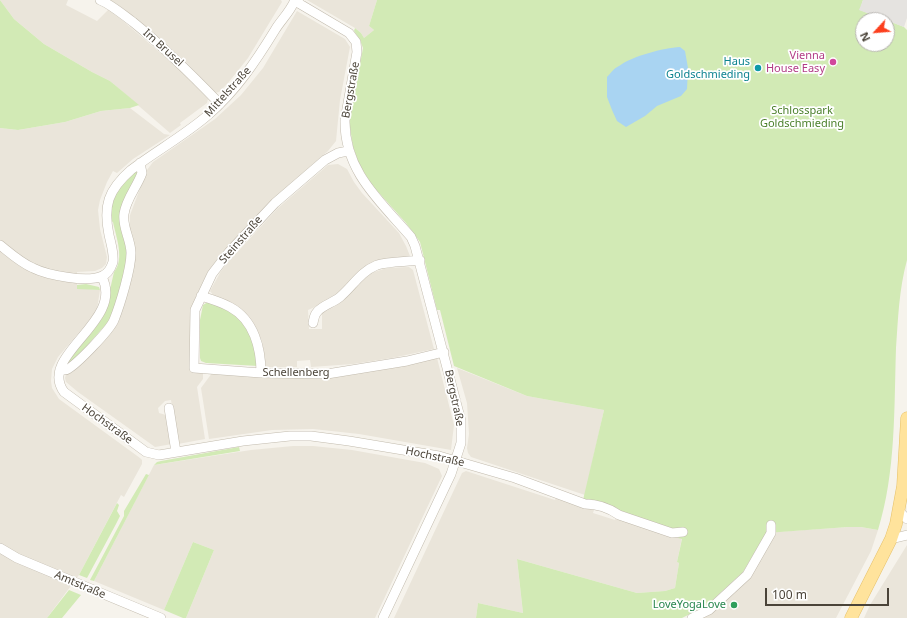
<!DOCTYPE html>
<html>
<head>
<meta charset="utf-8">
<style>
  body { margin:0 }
  #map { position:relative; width:907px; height:618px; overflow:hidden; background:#f6f3ec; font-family:"Noto Sans",sans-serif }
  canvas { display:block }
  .north { position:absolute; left:855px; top:12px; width:40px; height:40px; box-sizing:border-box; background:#fff; border:1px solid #b7b4b0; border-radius:50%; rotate:244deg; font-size:11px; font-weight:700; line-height:16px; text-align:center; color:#4b4439 }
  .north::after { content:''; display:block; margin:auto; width:14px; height:18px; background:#fc3f1d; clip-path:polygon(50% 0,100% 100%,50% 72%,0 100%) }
  .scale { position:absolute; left:765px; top:588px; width:124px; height:18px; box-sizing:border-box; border:2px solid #4b4439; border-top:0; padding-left:5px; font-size:12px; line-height:14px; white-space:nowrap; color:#4b4439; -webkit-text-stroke:3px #fff; paint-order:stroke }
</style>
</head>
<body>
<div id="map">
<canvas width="907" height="618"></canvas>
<div class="north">N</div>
<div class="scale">100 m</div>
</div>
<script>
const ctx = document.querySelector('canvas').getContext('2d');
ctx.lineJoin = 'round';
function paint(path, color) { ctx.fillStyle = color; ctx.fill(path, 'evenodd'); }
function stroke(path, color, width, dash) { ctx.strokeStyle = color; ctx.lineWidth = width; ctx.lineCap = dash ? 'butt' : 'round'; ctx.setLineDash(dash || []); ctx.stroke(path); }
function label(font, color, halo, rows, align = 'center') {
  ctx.font = font + ' "Noto Sans",sans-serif'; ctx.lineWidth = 3.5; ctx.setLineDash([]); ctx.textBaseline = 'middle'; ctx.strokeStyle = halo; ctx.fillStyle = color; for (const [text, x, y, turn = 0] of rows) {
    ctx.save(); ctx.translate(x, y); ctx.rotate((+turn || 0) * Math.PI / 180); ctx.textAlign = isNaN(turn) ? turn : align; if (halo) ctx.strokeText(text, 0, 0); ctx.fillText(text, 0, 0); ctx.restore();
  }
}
const residential = new Path2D(`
  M0,0H68L66,5L97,21L109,9L178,68L208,99L207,103L180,123L181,125L170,133L110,81L92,72L44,44L14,19Z
  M110,0H281L282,2L248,58L228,83L219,92L215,93L185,61L152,31L117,4Z
  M307,0H377L369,26L374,30L364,38L361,33L355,28Z
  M297,11L345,39L350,47L340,100L336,141L328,151L291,183L255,218L221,254L205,278L193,304L190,326V369L203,372V379L197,387L205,439L178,444L171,400L165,401L158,408L159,413L166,415L172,444L155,447L78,392L66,382L65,378L66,374L87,359L110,333L130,231V215L147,170L153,162L215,119L241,95L263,68Z
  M130,108L164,134L170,135L133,159L117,173L113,171L107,182L100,200L98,210L100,229L107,257L106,264L102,268L95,271L77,272V288L100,290L97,309L94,315L58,357L52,369L51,381L52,388L59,399L140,458L142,460V464L124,497L121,495L79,575L47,618H0V128L18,130L65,122L101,111Z
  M338,164L347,169L354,182L362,193L399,233L406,246L410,256L367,266L355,275L338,293L329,301L308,310L309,329H322V313L334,307L345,299L360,281L371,273L387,268L409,267L413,270L434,349L392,358L353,364L311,367L310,360L297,361V367H266L262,341L251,320L233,303L214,296L210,291L221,271L229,261L278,208L328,165Z
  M437,358L454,425L451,450L359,434L313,429L272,430L209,439L201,388L212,373L269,378L319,377L380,370Z
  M457,368L527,396L604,410L585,495L471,457L468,453L467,448L469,434L467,403Z
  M293,446H313L352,450L425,463L439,469L442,476L375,618H186L214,550L193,542L164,610L94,581L154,465L251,450Z
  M466,471L555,500L556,498L594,510L593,513L615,520L616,518L682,538L677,562L679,563L675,588L665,591L637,593L517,559L523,613L478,603L476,618H394L462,473Z
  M848,527H861L878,530L871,551L836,618H702L750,578L776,532Z
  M907,545V618H864L870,605Z`);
const green = new Path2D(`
  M0,0L14,19L44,44L92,72L110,81L139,105L130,108L101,111L65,122L18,130L0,128Z
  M377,0H863L860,10L886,20H863V44H887V20L904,27L907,30V260C899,289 898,319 896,348C894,409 896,472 878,530L861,527H848L766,533L743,572L706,606L682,618H476L478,603L523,613L517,559L637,593L665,591L675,588L679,563L677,562L682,539L678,538L682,534L677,531L619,512L617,508L589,499L583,500L604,410L527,396L454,366L440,310H437L420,242L406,223L371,184L359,164L353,147L349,121L363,48L360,40L354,31L355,28L361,33L364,38L374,30L369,26Z
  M136,170L139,172L123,206L128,251L123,284L109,321L69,366L67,362L101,320L109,294L114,272C125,259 116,237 113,222L109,220V213L116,191Z
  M86,284L99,287L100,290L77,289V285Z
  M208,302C226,308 244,317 251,336C255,345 256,357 258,366L206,363L201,361L200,358V320L203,305Z
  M239,447L240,451L154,465L157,462L161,461Z
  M146,474L149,475L94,581L90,580L124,516V511Z
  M117,503L119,505L117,511L120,516L116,524L87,578L79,575Z
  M193,542L214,550L186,618H183L164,610Z
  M69,590L81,595L62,618H47Z`);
const parking = new Path2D(`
  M863,0H907V18L904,27L859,10Z`);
const water = new Path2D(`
  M680,47L685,51L688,68L687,89L681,96L657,106L645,116L626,127L617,121L612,110L607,97V77C611,73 614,68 619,66C633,56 663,48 680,47Z`);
const minor = new Path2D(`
  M100,0C112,5 122,14 133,22C164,47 192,75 220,104
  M297,0L300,4L349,33L356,42L357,52L345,120C344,171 380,201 411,237L415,246L461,421V443L451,474L383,618
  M348,151L338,153L325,160L275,203L229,252L212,274L195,310L194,368L261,373L327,374L407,361L444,352
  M0,245C10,253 21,263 33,268C47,275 87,283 102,276C108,274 111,268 113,262C114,253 111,244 109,235C103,206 108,190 131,170C156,151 185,135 208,115C236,91 256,61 275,30C281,20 290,12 295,0
  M102,277C125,322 37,355 64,392L146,452L159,455L243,441L290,436H311L349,441L439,456L515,478L585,504C598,504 609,508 619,515L672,533L683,532
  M201,296C211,299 221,302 230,307C254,320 261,348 261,373
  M313,323C314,319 314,315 317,312C323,305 333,303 340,297C353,286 360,272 377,265C390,261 406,262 420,260
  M60,369C63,370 65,371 68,369C78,363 110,330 114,320C120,305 131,269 131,253C131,240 122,227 124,214C126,199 137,187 142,173L140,163
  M169,408L176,452
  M899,511L907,519
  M891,539L907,535
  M0,548L17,558L161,618
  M692,618L709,610L747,575L771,533V525`);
const major = new Path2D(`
  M851,618L891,539L896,524L903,486L907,418`);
const markers = [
  [833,62,4,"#d1479c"],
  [758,68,4,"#0f9aa8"],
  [734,605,4,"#2e9e5b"]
];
const streetNames = [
  ["Im Brusel",163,48,42],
  ["Bergstraße",351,90,-80],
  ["Mittelstraße",228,92,-48],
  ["Steinstraße",241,240,-49],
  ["Schellenberg",296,373],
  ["Bergstraße",454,398,78],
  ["Hochstraße",107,424,36],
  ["Hochstraße",435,457,12],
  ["Amtstraße",80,585,23]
];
const hotelNames = [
  ["Vienna",825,56],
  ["House Easy",825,69]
];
const cultureNames = [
  ["Haus",750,62],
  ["Goldschmieding",750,75]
];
const parkNames = [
  ["Schlosspark",802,111],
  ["Goldschmieding",802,124]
];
const leisureNames = [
  ["LoveYogaLove",726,605]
];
paint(residential, '#eae5da');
paint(green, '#d2eab5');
paint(parking, '#e5e3e0');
paint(water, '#a9d4f2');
stroke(minor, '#c2bbae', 10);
stroke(major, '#e6c16a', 13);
stroke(minor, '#fff', 9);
stroke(major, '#ffe39c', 12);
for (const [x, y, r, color] of markers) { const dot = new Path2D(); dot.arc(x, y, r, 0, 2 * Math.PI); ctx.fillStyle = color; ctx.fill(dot); stroke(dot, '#fff', 1.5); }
label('11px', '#4b4439', '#fff', streetNames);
label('11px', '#b23c85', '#fff', hotelNames, 'right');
label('11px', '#0d838f', '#fff', cultureNames, 'right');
label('11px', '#4a7f2a', '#fff', parkNames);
label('11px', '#27864d', '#fff', leisureNames, 'right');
</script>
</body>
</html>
